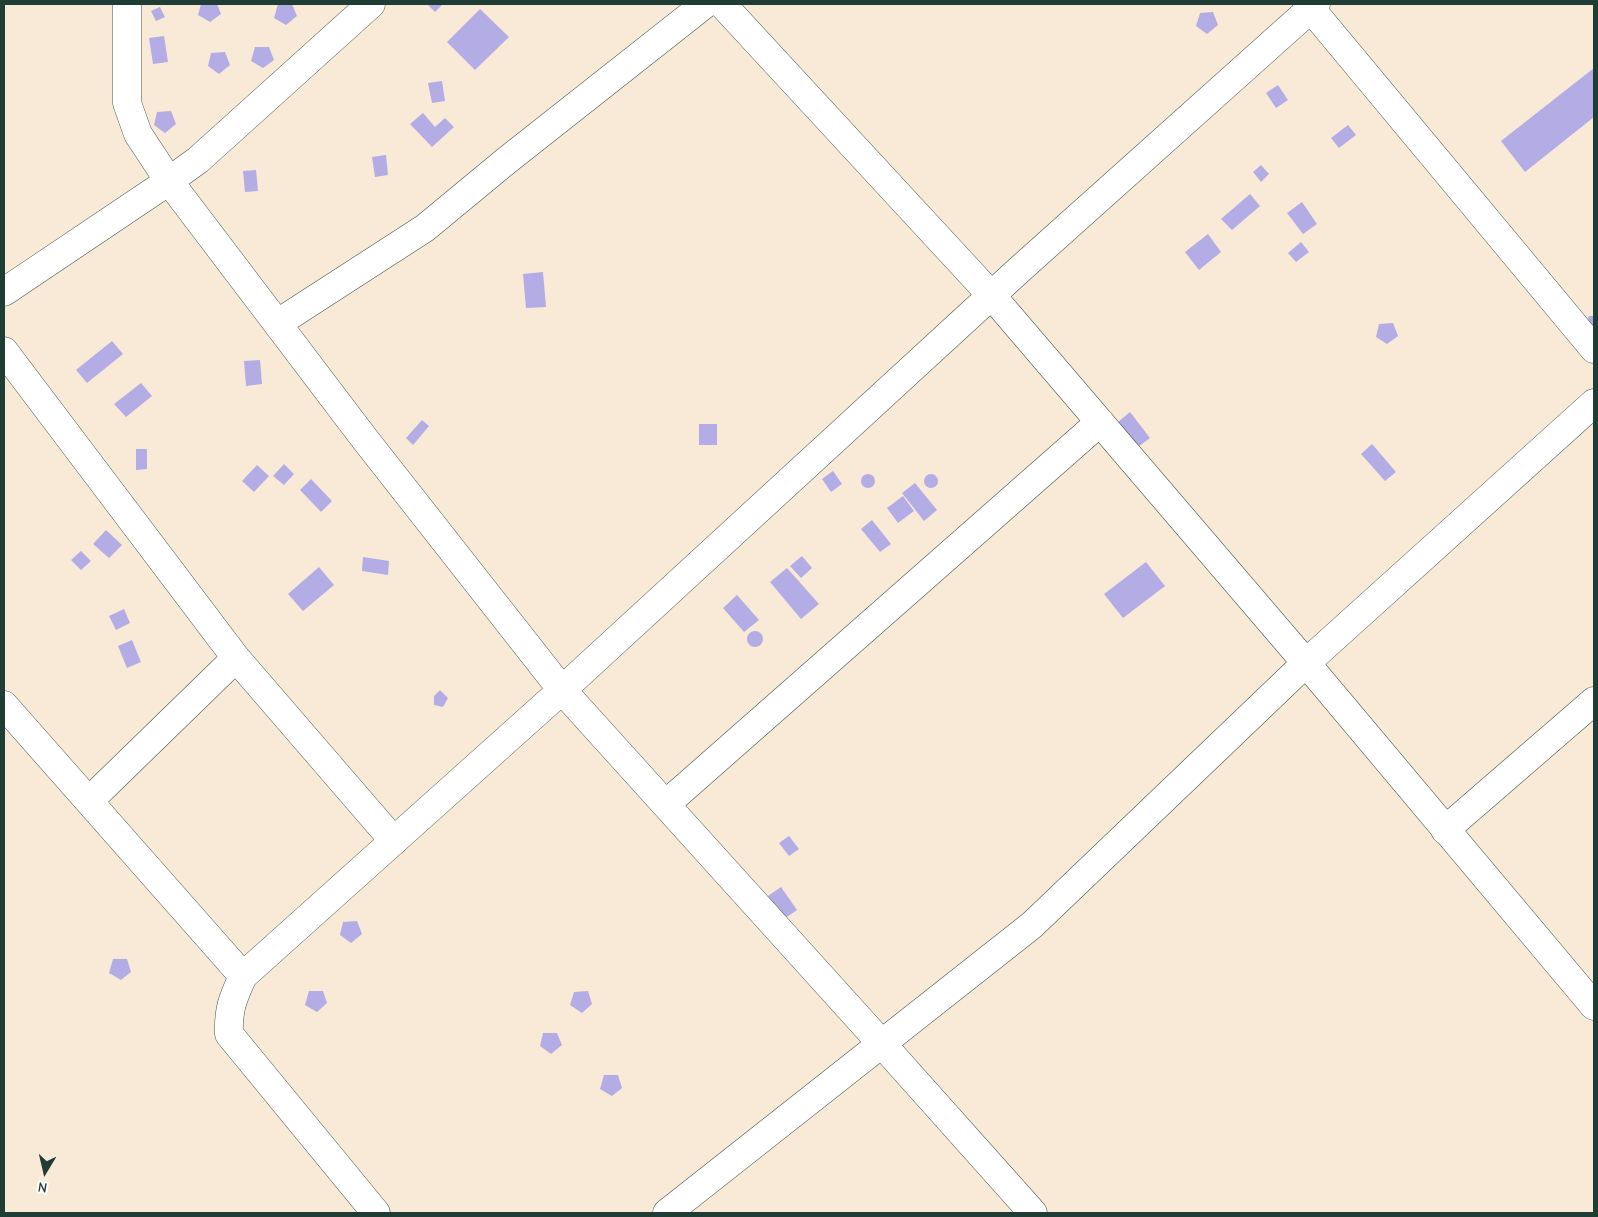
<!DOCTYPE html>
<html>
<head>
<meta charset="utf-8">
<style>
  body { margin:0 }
  #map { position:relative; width:1598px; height:1217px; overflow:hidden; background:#f8ead7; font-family:"Comic Neue",sans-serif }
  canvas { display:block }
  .frame { position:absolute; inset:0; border:5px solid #1f3d34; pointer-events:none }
  .north { position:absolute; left:20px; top:1147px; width:50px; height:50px; -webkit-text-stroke:4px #fff; paint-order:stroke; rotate:189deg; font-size:14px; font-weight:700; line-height:20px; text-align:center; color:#1f3d34 }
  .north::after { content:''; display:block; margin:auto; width:18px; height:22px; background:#1f3d34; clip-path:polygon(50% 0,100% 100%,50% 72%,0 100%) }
</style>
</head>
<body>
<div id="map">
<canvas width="1598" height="1217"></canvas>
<div class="frame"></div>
<div class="north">N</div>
</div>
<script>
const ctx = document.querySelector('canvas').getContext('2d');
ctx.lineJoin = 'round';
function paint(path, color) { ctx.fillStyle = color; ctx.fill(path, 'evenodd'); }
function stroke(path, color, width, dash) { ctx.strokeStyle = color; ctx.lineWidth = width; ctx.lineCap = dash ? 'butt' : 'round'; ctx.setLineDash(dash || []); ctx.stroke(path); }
const building = new Path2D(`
  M201,4H217L221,14L210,22L198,15Z
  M278,4H292L297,16L286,25L274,18Z
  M427,4H443L435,12Z
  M160,7L165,17L156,21L151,11Z
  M480,9L509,37L475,70L447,42Z
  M1213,12L1218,25L1207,34L1196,26L1200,13Z
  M164,36L168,62L153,64L149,38Z
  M255,47H269L274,60L263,68L251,61Z
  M225,52L230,65L219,74L208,66L211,53Z
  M1594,68V117L1525,172L1501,141Z
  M442,81L445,101L432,103L428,83Z
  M1278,85L1288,100L1276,108L1266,93Z
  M171,111L176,124L165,133L154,125L157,112Z
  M423,113L435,127L445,118L454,127L432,147L410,124Z
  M1348,125L1356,135L1339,148L1331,138Z
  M386,155L388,175L375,177L372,157Z
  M1261,165L1269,174L1261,182L1253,172Z
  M256,170L258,191L245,192L243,171Z
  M1250,194L1260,206L1232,230L1221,219Z
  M1302,202L1317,224L1303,234L1287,213Z
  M1208,234L1221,252L1199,270L1185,252Z
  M1301,242L1309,252L1296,262L1288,253Z
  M543,272L546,307L526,308L523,274Z
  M1589,316H1594V336L1585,329Z
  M1393,323L1398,336L1387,344L1376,337L1379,324Z
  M112,341L123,354L87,383L76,370Z
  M260,360L262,384L246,386L244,361Z
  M141,383L152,396L126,417L114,404Z
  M1130,412L1150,438L1138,447L1118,422Z
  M422,420L429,426L413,445L406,438Z
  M699,424H717V445H699Z
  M1372,444L1396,472L1385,481L1361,454Z
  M136,449H147V469L136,470Z
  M284,464L294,474L284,485L273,476Z
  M257,465L269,476L254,492L242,481Z
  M833,471L842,484L831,492L822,479Z
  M924 481a7 7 0 1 1 14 0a7 7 0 1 1-14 0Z
  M861 481a7 7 0 1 1 14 0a7 7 0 1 1-14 0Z
  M311,479L332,501L321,512L300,490Z
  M915,483L937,510L924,521L902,493Z
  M903,496L914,511L898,523L887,508Z
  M872,520L891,544L880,552L861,529Z
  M106,530L122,545L109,558L93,544Z
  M81,551L91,561L81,570L71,560Z
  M802,556L812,568L801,578L790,566Z
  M363,557L389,561L388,575L362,571Z
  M1146,562L1165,586L1123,618L1104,594Z
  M319,567L334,585L303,611L288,594Z
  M787,568L819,604L801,619L770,582Z
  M737,595L759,620L744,632L723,608Z
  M124,609L130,623L116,630L109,616Z
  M747 639a8 8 0 1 1 16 0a8 8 0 1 1-16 0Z
  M132,640L141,662L127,668L118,646Z
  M440,690L448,698L443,707L434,705V696Z
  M789,836L799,849L789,856L779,843Z
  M781,887L797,910L784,919L768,896Z
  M357,921L362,934L351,943L340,935L343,922Z
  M113,959H127L131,972L121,980L109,973Z
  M309,991H323L327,1003L317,1012L305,1005Z
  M588,991L592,1004L582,1013L570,1005L574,992Z
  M543,1033H557L562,1045L551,1054L540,1046Z
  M604,1075H618L622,1088L612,1096L600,1089Z`);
const minor = new Path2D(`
  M127,4V103L138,134L169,181L364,438L562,690L882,1044L1033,1213
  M722,4L992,296L1306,663L1594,1006
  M1307,4L1594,349
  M4,292L169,181L198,160L371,4
  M278,323L425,228L506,161L705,4
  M4,351L236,658L394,841
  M4,705L243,976
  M89,801L236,658
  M666,804L1100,422
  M1445,830L1594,701
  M376,1213L229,1034C228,1009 233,998 243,976L562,690L1019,270L1316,4
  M667,1213L1032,925L1306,663L1594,403`);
paint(building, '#b3ace5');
stroke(minor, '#40574c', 29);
stroke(minor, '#fff', 28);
</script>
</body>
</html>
